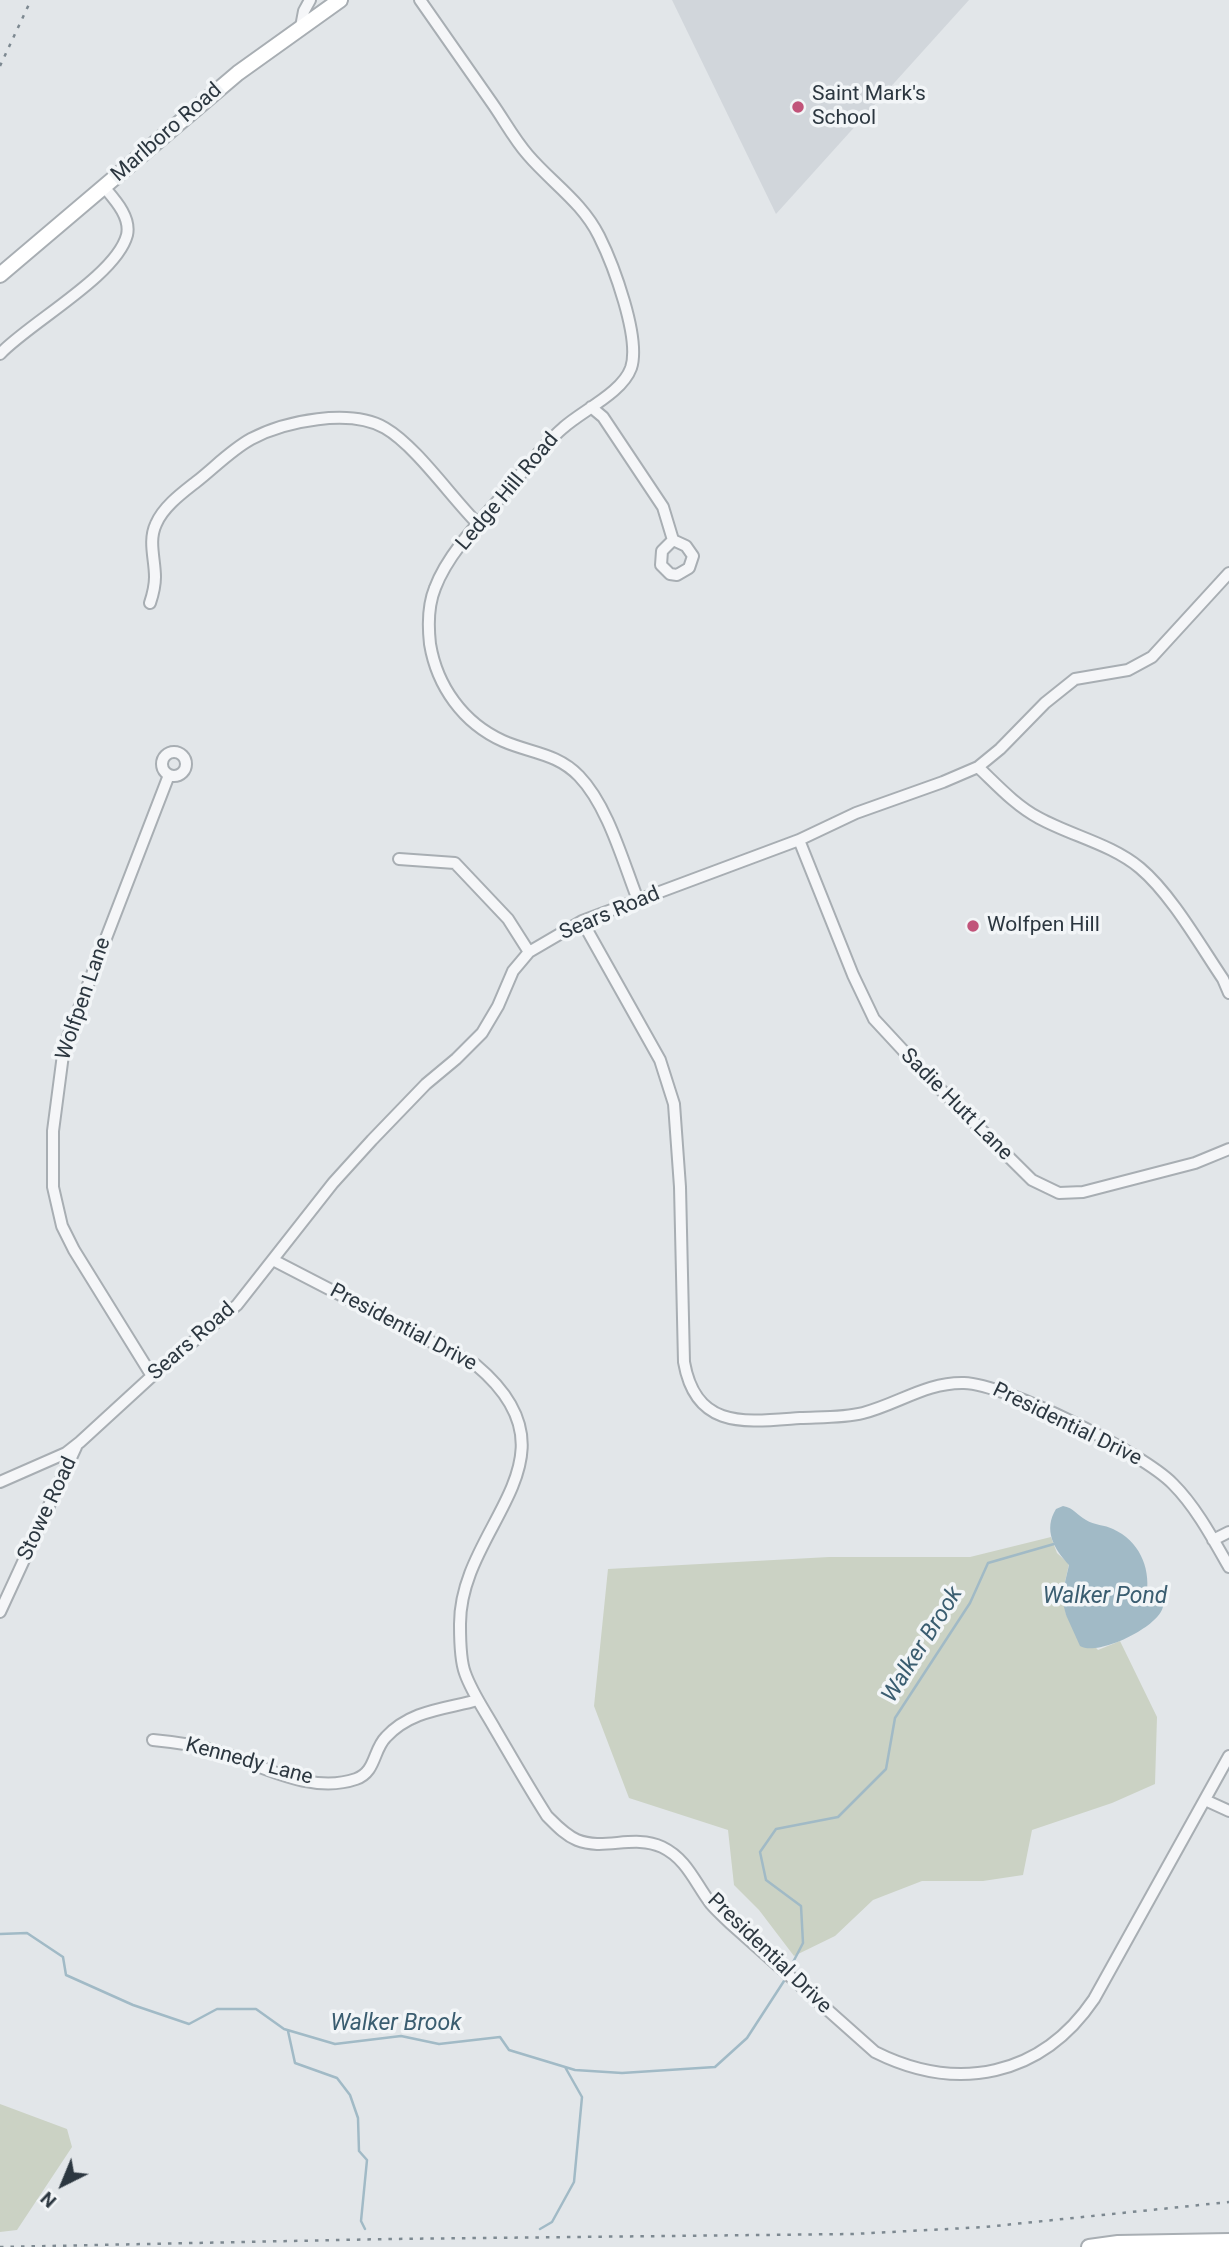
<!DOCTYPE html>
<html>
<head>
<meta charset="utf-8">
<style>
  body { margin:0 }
  #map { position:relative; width:1229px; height:2247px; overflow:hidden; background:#e2e6e9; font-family:Roboto,sans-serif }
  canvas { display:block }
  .north { position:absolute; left:28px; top:2149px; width:70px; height:70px; -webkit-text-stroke:5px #f2f5f7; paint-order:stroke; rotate:223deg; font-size:19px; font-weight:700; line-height:28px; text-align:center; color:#2c3740 }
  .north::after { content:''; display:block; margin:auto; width:24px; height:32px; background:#2c3740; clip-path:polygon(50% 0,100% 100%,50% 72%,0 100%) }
</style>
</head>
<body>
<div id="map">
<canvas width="1229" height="2247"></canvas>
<div class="north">N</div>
</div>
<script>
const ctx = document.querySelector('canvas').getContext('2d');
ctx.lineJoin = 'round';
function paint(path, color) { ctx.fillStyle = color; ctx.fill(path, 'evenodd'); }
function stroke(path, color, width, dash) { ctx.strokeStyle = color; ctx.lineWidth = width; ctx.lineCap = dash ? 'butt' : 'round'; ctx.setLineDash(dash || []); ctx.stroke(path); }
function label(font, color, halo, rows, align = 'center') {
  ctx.font = font + ' Roboto,sans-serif'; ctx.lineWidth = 7; ctx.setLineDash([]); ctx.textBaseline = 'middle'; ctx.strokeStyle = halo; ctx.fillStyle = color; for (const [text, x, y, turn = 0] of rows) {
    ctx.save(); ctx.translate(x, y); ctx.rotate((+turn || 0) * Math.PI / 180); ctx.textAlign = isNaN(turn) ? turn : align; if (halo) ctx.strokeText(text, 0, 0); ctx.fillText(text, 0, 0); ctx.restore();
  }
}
const built = new Path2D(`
  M672,0H969L776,214Z`);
const green = new Path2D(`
  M1051,1537L1057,1553L1069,1564L1063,1591L1066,1615L1098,1650L1120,1641L1157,1717L1155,1784L1112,1803L1032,1830L1023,1875L983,1881H922L873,1900L835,1936L794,1956L759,1910L734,1885L728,1830L629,1798L594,1706L608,1569L829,1557H970Z
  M0,2104L67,2129L72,2147L17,2230L0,2232Z`);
const water = new Path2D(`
  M1063,1506C1074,1508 1077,1515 1086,1520C1094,1525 1105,1525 1113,1529C1139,1541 1150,1566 1147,1593L1163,1606C1161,1626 1098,1657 1080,1646L1066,1615L1063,1603V1591L1069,1565C1054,1549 1043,1530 1056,1509Z`);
const stream = new Path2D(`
  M0,1934L27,1933L63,1957L66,1975L133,2005L189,2024L217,2009H256L284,2029L335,2044L401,2036L439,2044L500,2037L509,2050L575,2070L622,2073L715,2067L747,2038L784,1981
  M790,1968L803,1943L801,1906L766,1880L760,1852L776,1829L838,1817L886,1769L895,1718L970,1603L988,1563L1054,1544
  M288,2031L295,2063L337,2078L350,2095L358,2118L359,2151L367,2160L361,2221L365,2229
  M540,2229L552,2222L574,2182L582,2097L565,2067`);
const street = new Path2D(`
  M420,0C444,34 468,69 492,103C504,120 514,139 528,155C552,183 582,202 599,236C613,264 641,338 631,368C622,393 583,410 563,428C543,445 527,467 510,487C484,517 449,551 435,588C428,605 428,626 430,644C437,686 463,723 503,741C530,753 557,753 579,776C608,806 623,862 638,900
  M301,27L304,11L310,0
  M0,354C29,323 116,276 127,235C131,217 115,200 104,187
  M591,407L603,417L663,507L673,540L662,551L661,565L670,574L677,575L689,568L693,556L686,546L673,540
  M150,603C153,594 155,586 155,577C155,559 148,541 156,524C163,507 182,493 196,482C214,468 231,450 251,439C285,421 350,408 385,428C416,446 451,497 478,524
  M162 764a12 12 0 1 1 24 0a12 12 0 1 1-24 0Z
  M978,767C997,785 1016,806 1039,818C1072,836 1111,844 1140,868C1171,894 1200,945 1223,979L1229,993
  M799,840L853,975L874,1019L925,1074L1032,1180L1059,1193L1083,1192L1195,1163L1229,1149
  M399,859L455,863L508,919L529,952
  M582,921L660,1060L674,1104L680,1187L684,1362C696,1430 745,1422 800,1418C820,1417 843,1418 863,1413C898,1404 927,1382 964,1383C1006,1384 1143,1453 1173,1484C1196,1507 1213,1539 1229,1567
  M273,1260L476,1365C588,1459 459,1525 460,1625C460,1639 460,1660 465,1673C472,1693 485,1711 495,1729C512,1758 529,1788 547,1816C556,1825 565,1835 577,1840C604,1851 634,1834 662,1847C687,1859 695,1883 711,1904C717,1911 724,1917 730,1923L875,2052C957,2093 1041,2077 1094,1999L1229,1756
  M152,1376L74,1250L62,1226L53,1187V1131L64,1047L169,775
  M0,1482L66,1453L80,1442L152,1376L237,1305L333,1183L372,1140L426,1084L456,1059L482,1033L498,1006L513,971L529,952L582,921L799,840L856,813L943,782L978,767L1000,749L1045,703L1075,679L1128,670L1152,657L1229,573
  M1213,1540L1229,1532
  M0,1612L76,1447
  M153,1740C175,1742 196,1745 216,1751C259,1764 310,1795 356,1779C376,1772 373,1750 386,1737C411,1710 445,1709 478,1700
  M1205,1800L1229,1811`);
const secondary = new Path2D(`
  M0,275L238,73L340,0
  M1089,2247L1118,2243L1229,2241`);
const rail = new Path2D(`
  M0,66L31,0
  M0,2247L388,2239L853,2234L985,2227L1229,2202`);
const markers = [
  [798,107,7,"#c1547a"],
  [973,926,7,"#c1547a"]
];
const poiNames = [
  ["Saint Mark's",812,95],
  ["School",812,119],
  ["Wolfpen Hill",987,926]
];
const streetNames = [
  ["Marlboro Road",167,133,-41],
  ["Ledge Hill Road",508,492,-50],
  ["Sears Road",610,914,-23],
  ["Wolfpen Lane",84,999,-71],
  ["Sadie Hutt Lane",956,1105,45],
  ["Presidential Drive",403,1328,28],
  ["Sears Road",192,1342,-41],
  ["Presidential Drive",1067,1425,26],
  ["Stowe Road",48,1509,-65],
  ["Kennedy Lane",249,1762,15],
  ["Presidential Drive",769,1954,44]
];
const waterNames = [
  ["Walker Pond",1105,1597],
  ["Walker Brook",923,1645,-58],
  ["Walker Brook",396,2024]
];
paint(built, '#d1d6db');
paint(green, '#cbd2c4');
paint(water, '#a1bac6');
stroke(stream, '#a1bac6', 2.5);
stroke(street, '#a8aeb3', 14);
stroke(secondary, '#a8aeb3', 18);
stroke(street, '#f5f6f8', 10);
stroke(secondary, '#fff', 14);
stroke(rail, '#7d8991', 2.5, [3.5, 7]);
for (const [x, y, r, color] of markers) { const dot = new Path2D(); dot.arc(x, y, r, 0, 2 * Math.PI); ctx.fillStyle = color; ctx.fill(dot); stroke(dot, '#f2f5f7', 2.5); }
label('21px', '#2c3740', '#f2f5f7', poiNames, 'left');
label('21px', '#2c3740', '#f2f5f7', streetNames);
label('italic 23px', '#3a5d70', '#f2f5f7', waterNames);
</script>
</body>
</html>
